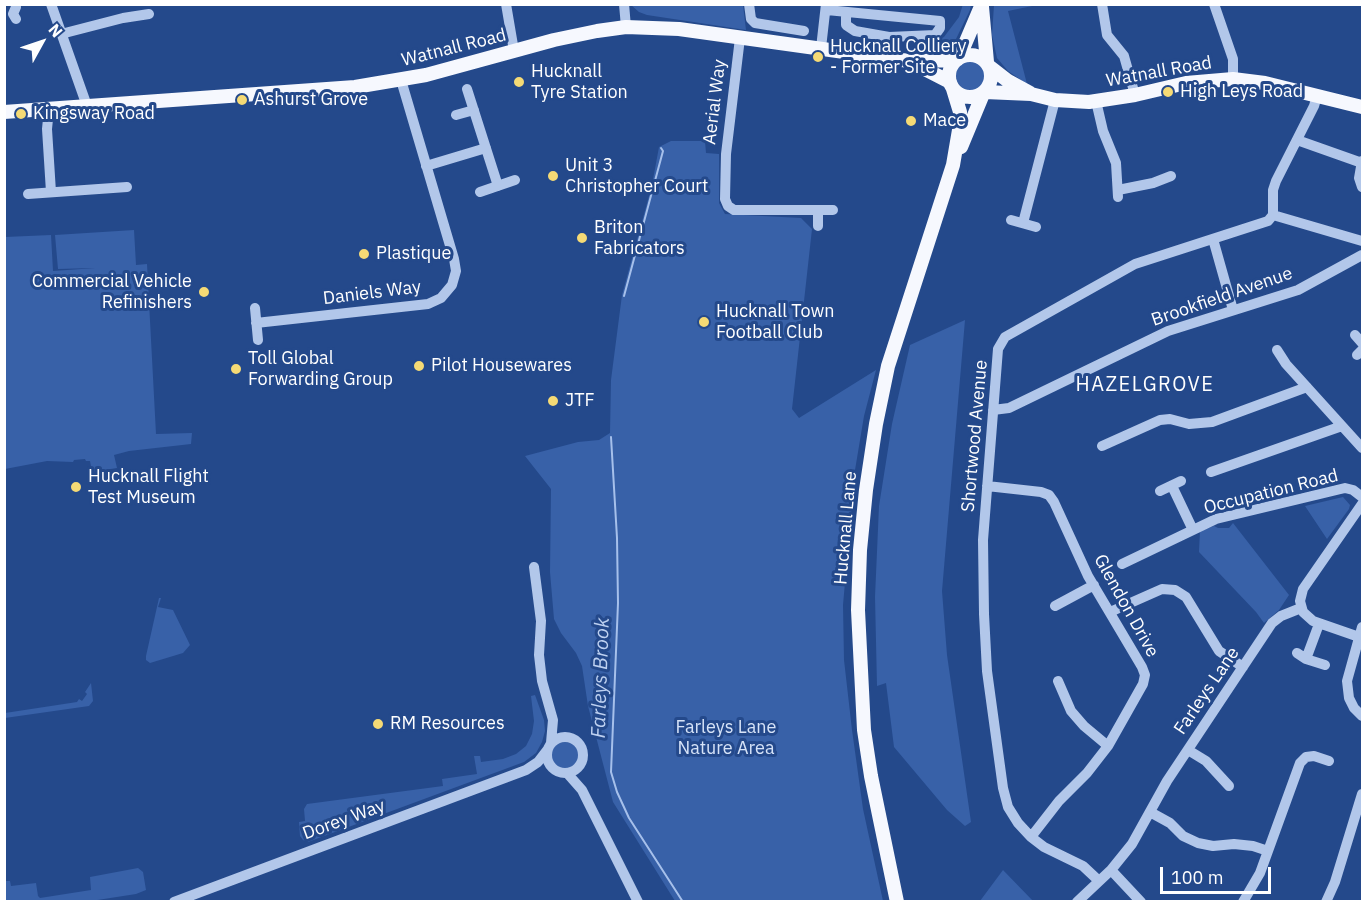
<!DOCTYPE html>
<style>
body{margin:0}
#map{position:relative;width:1367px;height:906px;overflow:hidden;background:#24498b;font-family:"IBM Plex Sans",sans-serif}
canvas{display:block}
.frame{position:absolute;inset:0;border:6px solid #fff;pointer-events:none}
.north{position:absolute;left:12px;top:12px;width:60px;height:60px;-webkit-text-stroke:4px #24498b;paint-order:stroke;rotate:50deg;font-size:16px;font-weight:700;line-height:24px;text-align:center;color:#fff}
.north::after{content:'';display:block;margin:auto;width:21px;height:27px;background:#fff;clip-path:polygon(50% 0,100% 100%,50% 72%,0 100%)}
.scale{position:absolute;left:1160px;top:867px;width:111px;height:27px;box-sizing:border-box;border:3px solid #fff;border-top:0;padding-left:8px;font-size:18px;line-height:21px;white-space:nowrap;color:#fff;-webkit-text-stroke:4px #24498b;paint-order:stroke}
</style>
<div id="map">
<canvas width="1367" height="906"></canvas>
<div class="frame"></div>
<div class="north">N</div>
<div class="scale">100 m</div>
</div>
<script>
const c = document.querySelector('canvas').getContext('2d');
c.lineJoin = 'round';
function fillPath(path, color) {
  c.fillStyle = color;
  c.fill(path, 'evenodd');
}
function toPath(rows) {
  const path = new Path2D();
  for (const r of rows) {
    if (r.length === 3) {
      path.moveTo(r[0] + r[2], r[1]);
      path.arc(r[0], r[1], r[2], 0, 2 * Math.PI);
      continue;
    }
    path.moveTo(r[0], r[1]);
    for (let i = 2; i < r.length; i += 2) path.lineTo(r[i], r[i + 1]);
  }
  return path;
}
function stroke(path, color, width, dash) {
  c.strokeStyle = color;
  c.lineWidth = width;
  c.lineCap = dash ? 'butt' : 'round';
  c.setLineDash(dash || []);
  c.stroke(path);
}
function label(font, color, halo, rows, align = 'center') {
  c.font = font + ' "IBM Plex Sans",sans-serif';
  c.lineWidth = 6;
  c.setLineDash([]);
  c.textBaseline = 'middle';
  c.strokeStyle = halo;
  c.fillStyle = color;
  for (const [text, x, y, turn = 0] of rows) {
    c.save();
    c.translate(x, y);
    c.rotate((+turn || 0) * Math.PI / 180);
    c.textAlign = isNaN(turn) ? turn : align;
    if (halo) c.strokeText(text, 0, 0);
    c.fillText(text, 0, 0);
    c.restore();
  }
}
fillPath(toPath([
 [963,4,971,5,970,10,956,39,943,49,922,53,905,49,924,47,944,37,959,17],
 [631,5,743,5,746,30,647,15,639,12],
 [994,5,1037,5,1008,11,1027,84,1008,71,997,58,992,35],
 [972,75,16],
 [671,141,705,141,706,153,719,154,719,203,725,214,801,218,812,229,792,409,799,418,876,370,864,416,855,470,843,605,844,660,852,730,863,809,883,901,675,901,613,802,588,706,582,666,576,653,561,633,554,619,550,572,551,489,525,456,578,442,599,440,610,433,611,380,622,295,652,185,659,147],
 [134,230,136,265,147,264,156,434,192,433,191,444,129,451,114,455,117,468,92,472,90,461,86,461,85,459,74,460,73,462,47,461,5,469,5,237,51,235,53,271,95,268,58,269,55,235],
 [965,320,942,591,947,655,971,822,965,826,947,810,894,747,886,683,877,686,875,597,879,506,892,424,910,345],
 [1343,497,1350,505,1349,509,1327,539,1305,506],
 [1233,523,1289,595,1279,610,1264,623,1256,612,1199,552,1200,531,1214,526,1218,528,1229,528],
 [159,598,161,598,158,607,173,610,190,645,183,653,150,663,146,660,146,656],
 [91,683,93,701,89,706,5,718,5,713,77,702,79,699,82,701,87,694,85,692],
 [535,695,544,720,545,731,542,742,536,753,524,762,308,842,303,840,300,836,299,822,305,821,304,809,307,804,443,786,442,779,477,774,474,756,480,756,481,762,503,759,516,754,526,746,532,734,534,721,531,696],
 [565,756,14],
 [138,868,143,872,146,890,136,894,91,901,5,901,5,881,10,881,11,886,36,883,38,896,40,898,91,890,90,877],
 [1003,870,1033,901,980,901]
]), '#3861a8');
stroke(toPath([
 [624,296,663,151,661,148],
 [611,437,617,538,618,603,611,772,617,792,629,818,683,902]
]), '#a6c0eb', 2);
stroke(toPath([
 [51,4,87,106],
 [506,4,514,51],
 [624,4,626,27],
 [749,4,751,19,755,23,804,31],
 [1102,4,1107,35,1124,56,1135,95],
 [1214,4,1233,59,1233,79],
 [16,7,13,14,16,19],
 [827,10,940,21,940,28,935,35,889,37,855,31,846,25,846,12],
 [61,34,123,18,149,14],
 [740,38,726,154,725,199,728,206,734,210,833,210],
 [821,48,826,4],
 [467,89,498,186],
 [1096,101,1103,131,1116,163,1118,197],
 [49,109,47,129,51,192],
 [456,115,474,110],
 [1297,140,1362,163],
 [426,166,486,148],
 [1362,187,1359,178,1362,161],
 [1118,190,1153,183,1171,176],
 [480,192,515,180],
 [28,194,127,187],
 [1273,215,1362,241],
 [1011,220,1036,227],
 [1023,223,1055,100],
 [818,226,818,210],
 [1213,239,1233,310],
 [255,308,258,340],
 [256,323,428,304,441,298,452,285,456,271,454,259,401,80],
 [1355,335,1362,343],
 [1277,350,1286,364,1362,448],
 [1357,355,1362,350],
 [993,410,1009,408,1168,331,1298,290,1362,255],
 [1102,446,1160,420,1170,419,1189,424,1212,422,1307,387],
 [1211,472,1342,426],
 [987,486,1041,492,1049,495,1054,502,1088,576,1142,667,1145,675,1143,684,1108,746,1087,773,1059,801,1031,837],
 [1172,486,1193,530],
 [1160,491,1181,481],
 [1362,504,1303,589,1300,601,1303,612,1313,621,1362,638],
 [1122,564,1216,519,1345,488,1353,490,1362,497],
 [534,567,541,621,539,655,542,681,553,720,551,743],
 [1055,606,1094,585],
 [1110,612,1162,589,1175,590,1186,597,1219,651,1243,667],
 [1362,627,1347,681,1349,698,1354,708,1362,716],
 [1297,653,1306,659,1325,665],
 [1306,659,1319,624],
 [1058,681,1071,711,1084,726,1108,746],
 [565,755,18],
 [1188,750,1206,761,1229,786],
 [567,773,582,790,638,902],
 [1150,812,1170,823,1183,836,1198,843,1213,846,1234,844,1253,846,1268,851],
 [1111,870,1141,902],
 [1099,881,1083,866,1044,847,1031,837,1018,823,1008,807,1003,788,987,671,984,614,983,540,998,349,1005,337,1135,264,1268,221,1273,215,1273,190,1276,181,1314,106,1317,96],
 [174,902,526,770,538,762,548,749],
 [1077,902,1111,870,1132,844,1167,781,1272,623,1281,616,1301,608],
 [1243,902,1260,873,1300,763,1306,757,1314,756,1329,761],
 [1326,902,1335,882,1362,794]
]), '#b2c7ea', 10);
stroke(toPath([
 [982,7,987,62],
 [970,76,21],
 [959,58,982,4],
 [913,63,950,82],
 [990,67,1008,81,1030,93],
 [985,92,1031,94,1055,100,1089,102,1135,95,1186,83,1233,79,1265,83,1362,107],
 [4,112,355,87,426,75,554,40,597,31,626,27,679,29,909,61,957,60],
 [961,147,983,94],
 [897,902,871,776,864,730,858,610,860,550,866,490,876,424,888,366,953,165,959,130,960,112,953,89]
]), '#f6f8fe', 14);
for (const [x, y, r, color] of [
 [818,57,6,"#f5da75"],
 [519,82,6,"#f5da75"],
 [1168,92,6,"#f5da75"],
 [242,100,6,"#f5da75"],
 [21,114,6,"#f5da75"],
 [911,121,6,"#f5da75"],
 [553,176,6,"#f5da75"],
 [582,238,6,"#f5da75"],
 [364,254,6,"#f5da75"],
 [204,292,6,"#f5da75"],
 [704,322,6,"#f5da75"],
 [419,366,6,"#f5da75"],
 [236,369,6,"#f5da75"],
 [553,401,6,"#f5da75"],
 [76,487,6,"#f5da75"],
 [378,724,6,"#f5da75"]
]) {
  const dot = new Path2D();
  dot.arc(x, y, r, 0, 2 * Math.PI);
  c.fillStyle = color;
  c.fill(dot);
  stroke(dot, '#24498b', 2);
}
label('18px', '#fff', '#24498b', [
 ["Hucknall Colliery",830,47],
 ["- Former Site",830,68],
 ["Hucknall",531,72],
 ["Tyre Station",531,93],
 ["High Leys Road",1180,92],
 ["Ashurst Grove",254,100],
 ["Kingsway Road",33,114],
 ["Mace",923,121],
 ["Unit 3",565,166],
 ["Christopher Court",565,187],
 ["Briton",594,228],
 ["Fabricators",594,249],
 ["Plastique",376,254],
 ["Commercial Vehicle",192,282,"right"],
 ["Refinishers",192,303,"right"],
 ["Hucknall Town",716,312],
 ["Football Club",716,333],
 ["Toll Global",248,359],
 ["Forwarding Group",248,380],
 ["Pilot Housewares",431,366],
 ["JTF",565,401],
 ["Hucknall Flight",88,477],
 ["Test Museum",88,498],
 ["RM Resources",390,724]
], 'left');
label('18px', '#fff', '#24498b', [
 ["Watnall Road",454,48,-14],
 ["Watnall Road",1159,72,-10],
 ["Aerial Way",715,102,-83],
 ["Daniels Way",372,293,-7],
 ["Brookfield Avenue",1222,297,-19],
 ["Shortwood Avenue",975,436,-85],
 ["Occupation Road",1271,492,-14],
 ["Hucknall Lane",846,528,-85],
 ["Glendon Drive",1126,606,61],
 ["Farleys Lane",1207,691,-56],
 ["Dorey Way",344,820,-20]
]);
label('18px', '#d6e3f8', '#24498b', [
 ["Farleys Lane",726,728],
 ["Nature Area",726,749]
]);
c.letterSpacing = '1.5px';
label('20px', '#fff', '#24498b', [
 ["HAZELGROVE",1145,385]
]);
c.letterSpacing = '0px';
label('italic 20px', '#bed1f1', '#24498b', [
 ["Farleys Brook",601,678,-88]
]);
</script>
